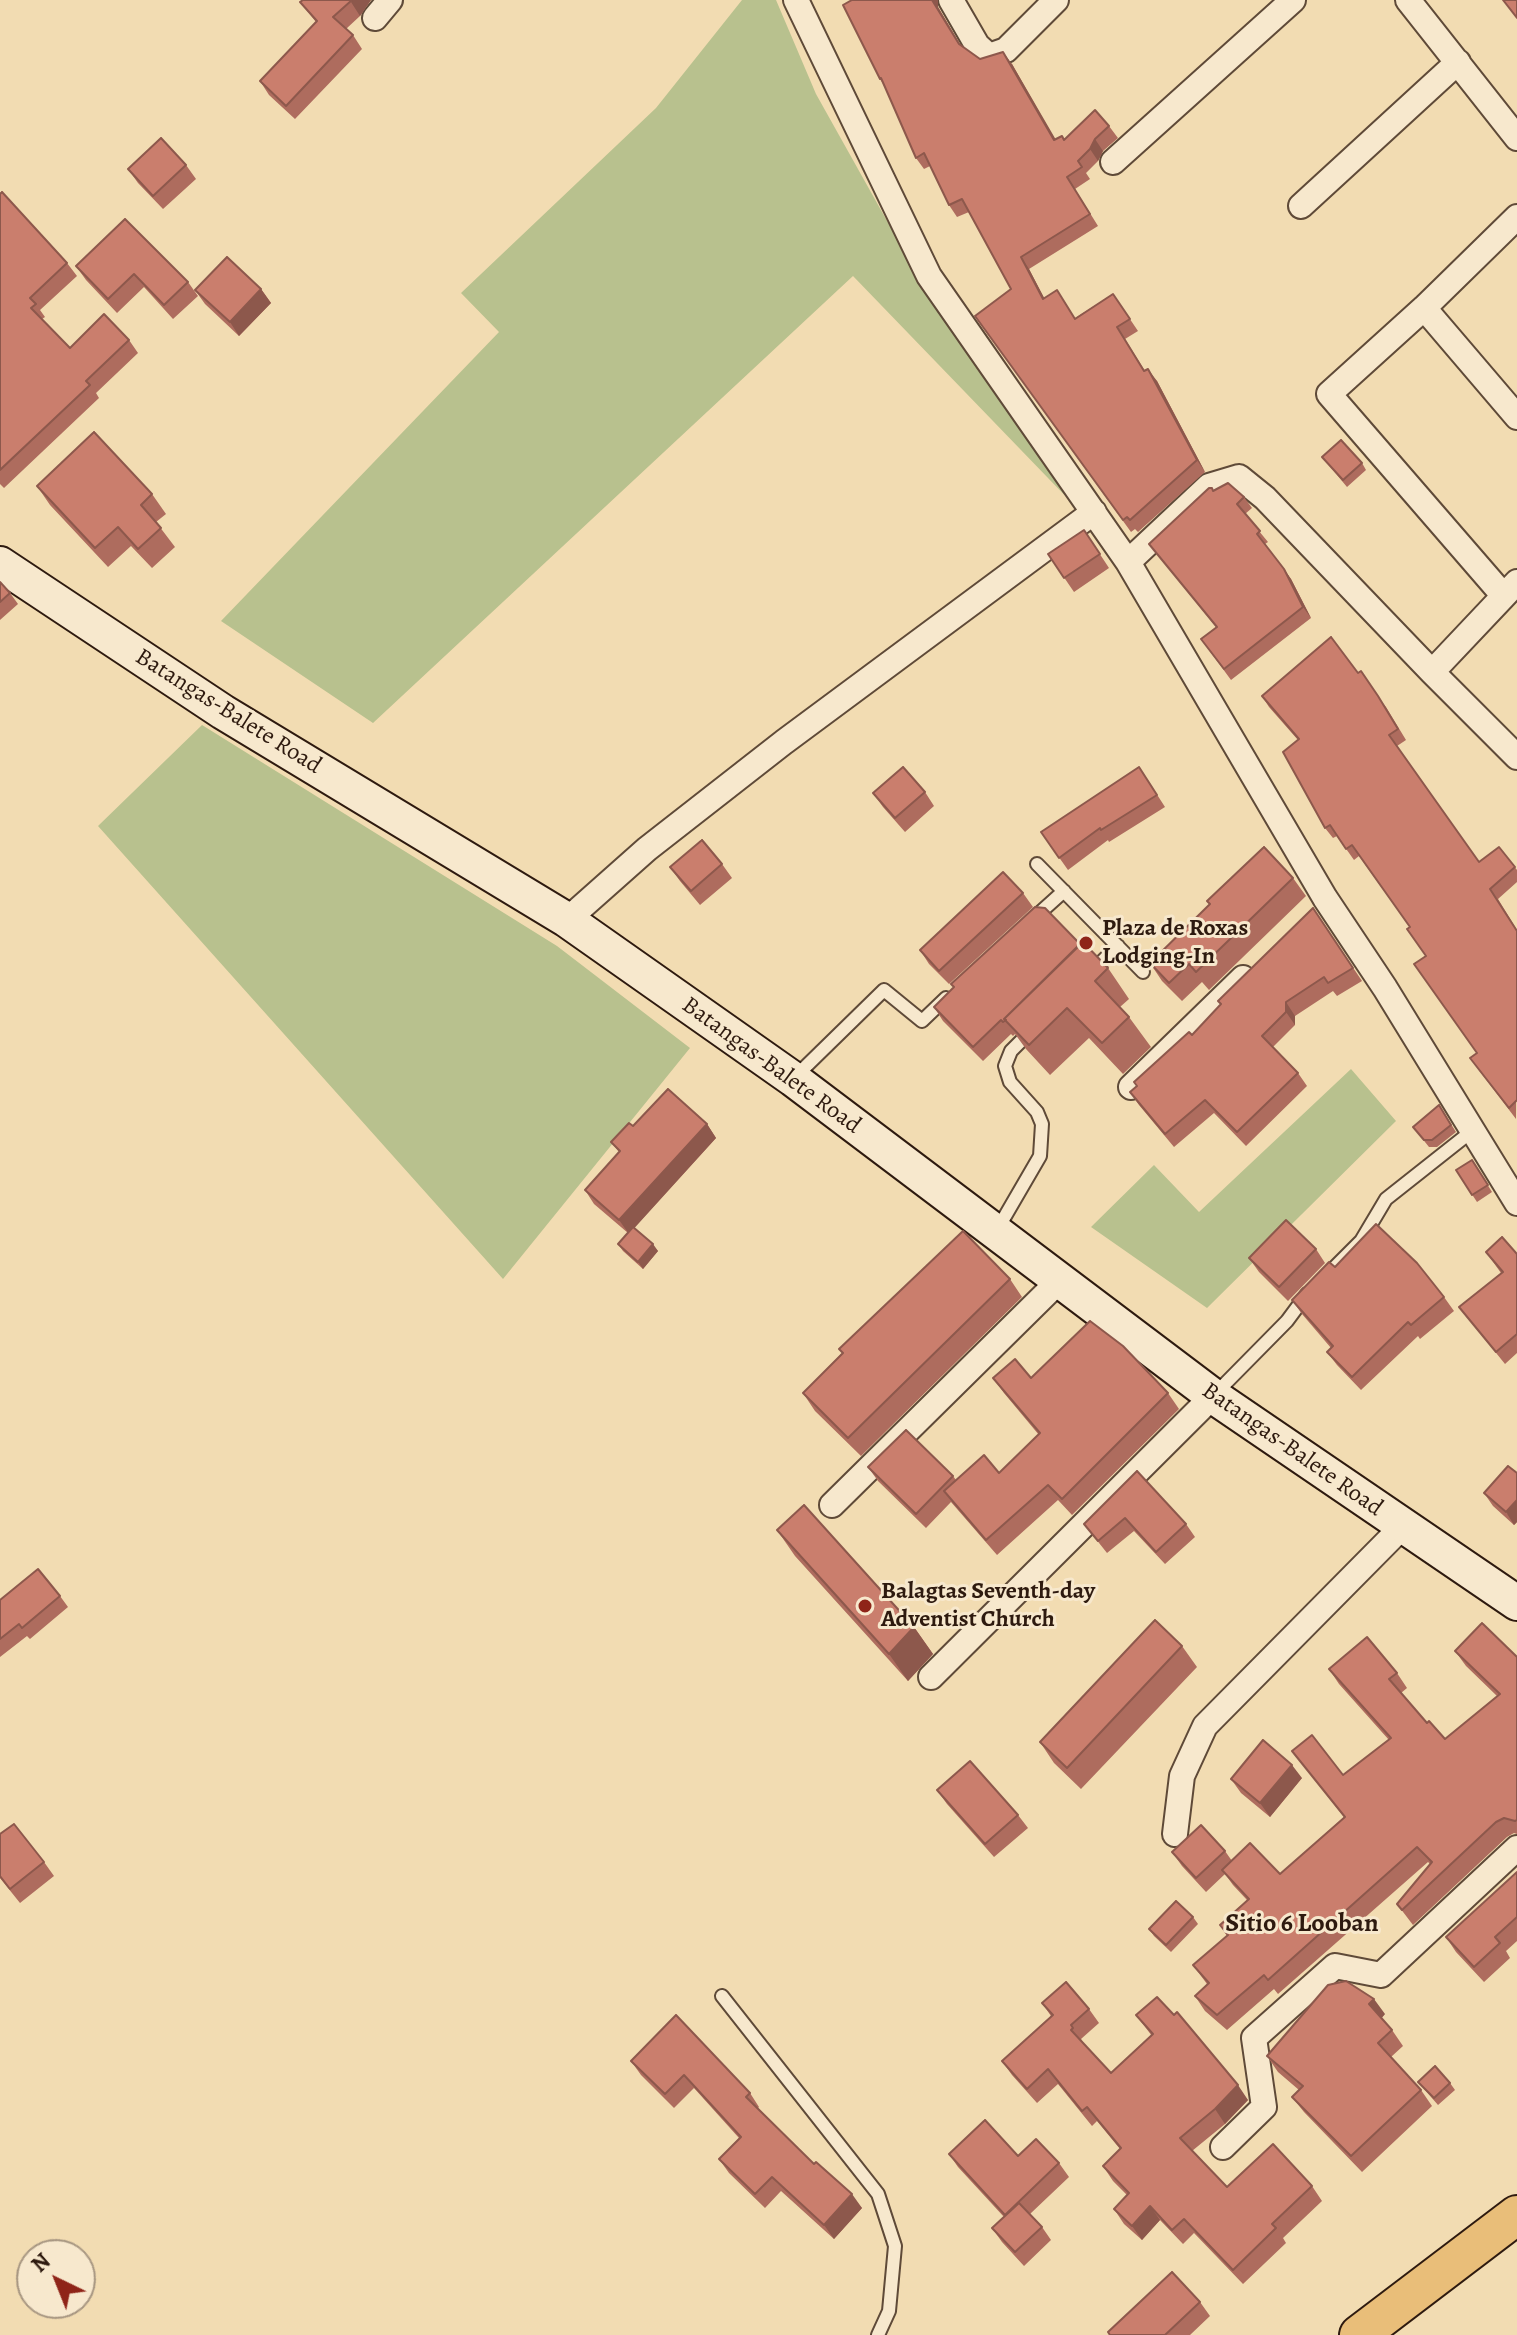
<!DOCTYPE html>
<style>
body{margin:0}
#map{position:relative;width:1517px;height:2335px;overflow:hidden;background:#f2dcb2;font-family:Alegreya,serif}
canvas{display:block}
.north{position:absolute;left:16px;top:2239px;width:80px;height:80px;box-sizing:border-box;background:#f7e8cd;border:2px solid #a79681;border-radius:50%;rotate:317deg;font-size:22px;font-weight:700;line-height:32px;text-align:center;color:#2e1a0f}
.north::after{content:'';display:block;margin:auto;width:28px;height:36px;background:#8f2418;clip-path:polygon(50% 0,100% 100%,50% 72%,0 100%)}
</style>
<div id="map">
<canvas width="1517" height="2335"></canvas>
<div class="north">N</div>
</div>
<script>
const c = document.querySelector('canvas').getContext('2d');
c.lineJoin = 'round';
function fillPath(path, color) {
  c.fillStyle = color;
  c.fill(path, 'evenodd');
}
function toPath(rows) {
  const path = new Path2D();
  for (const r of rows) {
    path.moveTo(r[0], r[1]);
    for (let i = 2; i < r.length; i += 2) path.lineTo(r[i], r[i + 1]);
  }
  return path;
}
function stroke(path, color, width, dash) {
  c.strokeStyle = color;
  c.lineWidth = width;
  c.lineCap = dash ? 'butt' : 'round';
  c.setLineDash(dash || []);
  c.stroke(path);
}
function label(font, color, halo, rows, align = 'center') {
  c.font = font + ' Alegreya,serif';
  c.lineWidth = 6;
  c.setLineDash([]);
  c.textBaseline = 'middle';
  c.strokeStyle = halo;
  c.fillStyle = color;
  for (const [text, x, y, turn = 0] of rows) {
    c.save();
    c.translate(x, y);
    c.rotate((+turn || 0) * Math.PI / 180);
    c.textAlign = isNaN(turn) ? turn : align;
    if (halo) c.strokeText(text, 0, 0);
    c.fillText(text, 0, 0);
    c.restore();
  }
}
fillPath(toPath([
 [742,0,776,0,816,94,924,287,1076,507,853,276,373,723,221,621,499,332,461,293,656,108],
 [202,725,557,946,690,1048,503,1279,98,826],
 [1351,1069,1396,1121,1207,1308,1091,1227,1154,1165,1199,1212]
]), '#b8c18e');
const service = toPath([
 [1037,864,1143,972],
 [1034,918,1064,891],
 [1091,972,1118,946],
 [795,1077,884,990,922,1021,946,998],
 [997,1230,1040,1156,1042,1124,1037,1112,1010,1082,1005,1066,1011,1051,1032,1030],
 [1323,1279,1361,1241,1386,1199,1472,1131],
 [1214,1395,1287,1321,1307,1294],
 [722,1996,878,2194,895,2246,889,2311,878,2335]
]);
const minor = toPath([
 [796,0,929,276,1128,562,1325,898,1385,988,1517,1203],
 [951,0,977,45,989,56,1006,50,1056,0],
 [1408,0,1517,138],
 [375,18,390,0],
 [1113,162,1293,0],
 [1301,206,1458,62],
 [1424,308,1517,417],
 [1128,562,1209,486,1239,477,1265,498,1432,672,1517,757],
 [1503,595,1329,394,1424,308,1517,217],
 [1432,672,1517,582],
 [567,920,647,849,784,742,1094,512],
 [1131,1087,1243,978],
 [832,1505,1060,1280],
 [931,1677,1213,1396],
 [1175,1834,1182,1776,1205,1726,1403,1526],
 [1223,2147,1264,2107,1254,2038,1335,1966,1381,1975,1517,1848]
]);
const secondary = toPath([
 [0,564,223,712,567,920,793,1079,1213,1396,1517,1603]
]);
const primary = toPath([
 [1359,2335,1517,2215]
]);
stroke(service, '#5f4a38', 16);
stroke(minor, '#5f4a38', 28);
stroke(secondary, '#2e1a0f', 38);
stroke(primary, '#2e1a0f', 42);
stroke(service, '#f7e8cd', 12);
stroke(minor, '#f7e8cd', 24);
stroke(secondary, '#f7e8cd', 34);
stroke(primary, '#e9be79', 38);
fillPath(toPath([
 [371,0,360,16,346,29,353,35,362,49,295,119,269,95,260,81,316,22,300,2],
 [852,0,938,0,938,7,961,46,980,59,1012,64,1055,140,1064,140,1109,126,1118,138,1103,151,1098,161,1086,173,1090,179,1075,189,1098,226,1029,269,1044,298,1075,318,1113,294,1138,331,1125,339,1145,371,1157,381,1205,472,1138,532,1135,529,1131,532,975,316,1011,289,969,212,957,217,949,205,930,166,924,169,916,158,885,87,880,79],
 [186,165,196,179,163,209,138,183,128,169],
 [0,194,67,263,77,276,40,310,45,317,42,319,70,348,129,340,138,353,96,393,99,398,4,488,0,484],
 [76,266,188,282,198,296,173,319,144,287,117,313,86,280],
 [261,289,271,303,239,336,205,304,195,290],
 [1322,457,1362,463,1366,470,1347,487],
 [37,486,152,494,166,514,156,522,175,547,152,568,131,546,108,567,50,505],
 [1214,491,1244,497,1252,508,1245,514,1268,542,1265,544,1291,579,1311,618,1231,680,1201,639,1216,627,1149,544],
 [1084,530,1109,568,1074,592,1048,554],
 [0,582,10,593,18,604,0,620],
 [1358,673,1386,707,1406,740,1397,746,1479,862,1499,847,1517,870,1517,882,1498,899,1517,930,1516,1119,1478,1069,1477,1053,1410,927,1359,856,1354,860,1337,836,1333,838,1325,828,1298,740,1269,707,1262,696],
 [1147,779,1165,807,1109,842,1108,840,1068,870,1041,832],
 [925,792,934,806,905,832,883,807,873,793],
 [722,864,732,878,700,905,680,881,670,867],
 [1293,878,1306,896,1209,990,1202,982,1182,1001,1162,981,1150,963,1210,905,1207,901],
 [1023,893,1033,907,949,984,929,964,920,950],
 [1313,908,1362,981,1337,996,1333,991,1295,1016,1295,1025,1273,1047,1298,1073,1307,1086,1246,1146,1214,1113,1174,1147,1139,1105,1130,1092,1192,1035],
 [1080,944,1108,968,1129,999,1120,1007,1129,1017,1151,1047,1123,1074,1089,1038,1050,1075,1026,1049,1015,1034,1013,1036,1011,1034,983,1061,943,1021,934,1007],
 [1439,1105,1456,1132,1437,1147,1429,1147,1413,1127],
 [707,1124,716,1138,634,1228,658,1251,643,1269,623,1251,618,1244,628,1233,594,1204,585,1190,619,1152,611,1142,633,1126],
 [1472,1160,1492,1192,1477,1202,1456,1170],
 [1316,1249,1325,1263,1288,1301,1259,1272,1249,1258],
 [1486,1252,1517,1254,1517,1353,1505,1364,1459,1307,1501,1273],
 [1335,1267,1444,1297,1454,1311,1420,1339,1418,1336,1361,1390,1337,1365,1327,1352,1331,1348,1302,1314,1292,1300],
 [1010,1279,1022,1297,861,1456,815,1411,803,1393,842,1353,839,1349],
 [993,1378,1031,1378,1168,1393,1179,1409,1072,1515,1058,1500,997,1555,951,1502,926,1528,878,1481,868,1467,953,1476,956,1480,999,1473,1039,1435,1004,1393],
 [1137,1471,1186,1524,1195,1537,1165,1564,1134,1531,1107,1553,1084,1524],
 [1484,1493,1517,1522,1514,1525,1493,1506],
 [777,1530,914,1627,933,1654,908,1681,795,1556],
 [60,1596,68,1607,30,1639,27,1636,0,1657,0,1600],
 [1182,1646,1197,1667,1081,1789,1054,1763,1040,1742],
 [1455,1651,1517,1657,1517,1834,1514,1833,1507,1837,1413,1925,1397,1904,1430,1864,1428,1862,1278,1994,1274,1989,1227,2030,1205,2011,1195,1996,1207,1984,1193,1965,1227,1936,1220,1925,1247,1900,1233,1885,1225,1874,1206,1892,1182,1866,1172,1852,1225,1851,1232,1861,1280,1874,1344,1817,1292,1751,1343,1775,1389,1740,1339,1684,1329,1669,1397,1673,1407,1688,1401,1693,1427,1723,1445,1739,1497,1696,1466,1666],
 [1302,1778,1270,1817,1241,1793,1231,1779],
 [937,1790,1018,1815,1028,1828,994,1857,947,1804],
 [0,1834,44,1862,54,1876,20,1903,0,1878],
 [1517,1872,1517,1941,1506,1951,1510,1958,1484,1982,1456,1952,1446,1937],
 [1193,1917,1198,1924,1171,1952,1154,1936,1149,1929],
 [1042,2003,1089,2009,1099,2023,1081,2039,1083,2043,1111,2073,1152,2036,1136,2015,1248,2100,1225,2124,1192,2151,1227,2187,1312,2186,1322,2201,1283,2238,1286,2243,1243,2284,1194,2233,1183,2244,1160,2220,1142,2240,1124,2224,1114,2209,1127,2195,1113,2181,1103,2166,1120,2149,1097,2121,1092,2126,1058,2084,1037,2103,1012,2075,1002,2061,1051,2016],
 [1385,2014,1381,2018,1392,2030,1403,2046,1391,2057,1421,2090,1432,2106,1362,2172,1304,2112,1292,2097,1299,2090,1278,2072,1267,2056],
 [631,2061,750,2093,759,2107,758,2108,814,2164,862,2208,834,2239,781,2191,765,2208,729,2173,719,2159,739,2138,694,2088,674,2108,641,2075],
 [1418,2082,1450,2083,1455,2090,1438,2105],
 [949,2154,1018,2156,1059,2163,1069,2177,1030,2214,1042,2227,1051,2240,1024,2266,1002,2242,992,2228,1004,2217,958,2167],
 [1200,2302,1210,2316,1190,2335,1110,2335]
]), '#ae6c5e');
fillPath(toPath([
 [352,0,371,0,360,16,351,2],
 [932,0,938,0,938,7,967,56],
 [1003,52,1012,64,1063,152,1054,140],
 [1095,139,1103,151,1098,161,1090,149],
 [1021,257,1029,269,1051,311,1043,299],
 [261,289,271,303,239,336,230,322],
 [1148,369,1157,381,1205,472,1197,460],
 [1284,569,1291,579,1311,618,1303,607],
 [1286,1002,1295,1016,1295,1025,1286,1012],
 [707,1124,716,1138,629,1234,619,1220],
 [653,1244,658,1251,643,1269,638,1262],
 [1517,1500,1517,1522,1514,1525,1506,1512],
 [914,1627,933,1654,908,1681,889,1654],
 [1292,1765,1302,1778,1270,1817,1260,1803],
 [1374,1999,1385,2014,1380,2020,1369,2004],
 [1238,2085,1248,2100,1225,2124,1215,2109],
 [852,2194,862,2208,834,2239,824,2225],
 [1150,2206,1160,2220,1142,2240,1132,2226]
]), '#8d584c');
const building = toPath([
 [303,0,352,0,333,17,353,35,286,106,260,81,317,21,300,2,303,0],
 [852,0,932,0,959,44,980,59,1003,52,1054,140,1062,136,1064,140,1095,110,1109,126,1095,139,1090,149,1078,161,1082,167,1067,177,1090,214,1021,257,1043,299,1057,290,1075,319,1113,294,1130,319,1117,327,1144,371,1148,369,1197,460,1130,520,1127,517,1123,520,975,316,1011,289,962,199,949,205,924,153,916,158,881,78,880,79,843,5,852,0],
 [1503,0,1517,0,1517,18,1503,0],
 [161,138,186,165,153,196,128,169,161,138],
 [2,192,67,263,30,298,36,304,31,308,70,348,104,314,129,340,86,381,90,385,0,470,0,194,2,192],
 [125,219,188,282,164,305,134,274,108,299,76,266,125,219],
 [227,257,261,289,230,322,195,290,227,257],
 [94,432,152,494,141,505,161,528,138,549,118,527,95,548,37,486,94,432],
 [1341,440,1362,463,1343,480,1322,457,1341,440],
 [1228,483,1244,497,1237,504,1260,531,1257,534,1284,569,1303,607,1224,669,1201,639,1217,627,1149,544,1209,488,1212,488,1213,491,1228,483],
 [1084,530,1100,554,1064,578,1048,554,1084,530],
 [0,582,10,593,0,602,0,582],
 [1331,637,1358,673,1361,671,1378,696,1398,729,1389,735,1479,862,1499,847,1515,867,1490,889,1517,931,1517,1100,1509,1108,1470,1058,1477,1053,1414,964,1426,956,1407,929,1410,927,1352,845,1346,849,1330,825,1325,828,1283,752,1299,739,1262,696,1331,637],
 [903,767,925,792,895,818,873,793,903,767],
 [1139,767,1157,795,1101,830,1100,828,1059,858,1041,832,1139,767],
 [702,840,722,864,691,891,670,867,702,840],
 [1264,847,1293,878,1196,972,1189,964,1169,983,1150,963,1210,904,1207,901,1264,847],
 [1003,872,1023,893,939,971,920,950,1003,872],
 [1035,907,1045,908,1080,944,1004,1019,1006,1020,1003,1022,1001,1020,973,1047,934,1007,954,987,951,984,1035,907],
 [1313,908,1353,968,1328,983,1324,977,1286,1002,1286,1012,1262,1036,1298,1073,1237,1132,1205,1100,1165,1134,1130,1092,1137,1086,1134,1082,1189,1032,1192,1035,1221,1004,1218,1001,1313,908],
 [1083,942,1108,968,1095,981,1129,1017,1102,1043,1067,1008,1029,1045,1004,1019,1083,942],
 [668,1089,707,1124,619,1220,585,1190,620,1151,611,1142,629,1123,633,1126,668,1089],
 [1439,1105,1451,1125,1432,1140,1424,1140,1413,1127,1439,1105],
 [1472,1160,1488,1185,1472,1195,1456,1170,1472,1160],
 [1286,1220,1316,1249,1279,1287,1249,1258,1286,1220],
 [1376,1224,1417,1263,1444,1297,1411,1325,1408,1322,1352,1377,1327,1352,1333,1346,1292,1300,1329,1262,1335,1267,1376,1224],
 [633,1227,653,1244,638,1262,618,1244,633,1227],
 [963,1231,1010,1279,848,1438,803,1393,843,1353,839,1349,963,1231],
 [1502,1237,1517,1254,1517,1334,1496,1352,1459,1307,1503,1272,1486,1252,1502,1237],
 [1090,1321,1123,1346,1168,1393,1062,1499,1048,1485,986,1540,944,1491,984,1455,999,1473,1040,1433,993,1378,1015,1359,1031,1378,1090,1321],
 [906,1430,953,1476,916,1514,868,1467,906,1430],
 [1508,1466,1517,1473,1517,1500,1506,1512,1484,1493,1508,1466],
 [1137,1471,1186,1524,1156,1552,1125,1518,1098,1541,1084,1524,1137,1471],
 [804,1505,914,1627,889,1654,777,1530,804,1505],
 [38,1569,60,1596,22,1628,19,1624,0,1639,0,1600,38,1569],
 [1155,1620,1182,1646,1067,1768,1040,1742,1155,1620],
 [1482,1623,1517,1657,1517,1820,1515,1821,1504,1818,1496,1822,1402,1910,1397,1904,1432,1862,1417,1847,1268,1980,1264,1975,1217,2015,1195,1996,1209,1983,1193,1965,1228,1935,1220,1925,1249,1899,1222,1870,1250,1843,1280,1874,1345,1817,1292,1751,1312,1735,1343,1775,1391,1738,1329,1669,1367,1637,1397,1673,1389,1679,1427,1723,1429,1721,1445,1739,1500,1694,1455,1651,1482,1623],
 [1263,1740,1292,1765,1260,1803,1231,1779,1263,1740],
 [970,1761,1018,1815,985,1844,937,1790,970,1761],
 [14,1824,44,1862,10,1889,0,1876,0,1834,14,1824],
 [1201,1825,1225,1851,1196,1878,1172,1852,1201,1825],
 [1517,1872,1517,1917,1495,1937,1500,1943,1474,1967,1446,1937,1517,1872],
 [1176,1901,1193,1917,1166,1945,1149,1929,1176,1901],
 [1346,1981,1374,1999,1369,2004,1392,2030,1378,2043,1421,2090,1351,2156,1292,2097,1303,2086,1267,2056,1328,1985,1346,1981],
 [1066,1982,1089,2009,1071,2025,1073,2028,1071,2030,1111,2073,1153,2034,1136,2015,1157,1997,1174,2015,1177,2012,1238,2085,1215,2109,1180,2138,1227,2187,1273,2144,1312,2186,1272,2224,1276,2228,1233,2270,1184,2219,1172,2230,1150,2206,1132,2226,1114,2209,1129,2193,1103,2166,1121,2148,1087,2107,1082,2111,1048,2069,1027,2089,1002,2061,1053,2015,1042,2003,1066,1982],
 [676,2015,750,2093,746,2097,814,2164,816,2162,852,2194,824,2225,772,2177,755,2194,719,2159,741,2137,684,2075,665,2094,631,2061,676,2015],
 [1435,2066,1450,2083,1434,2098,1418,2082,1435,2066],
 [985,2120,1018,2156,1036,2139,1059,2163,1005,2215,949,2154,985,2120],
 [1019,2203,1042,2227,1015,2252,992,2228,1019,2203],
 [1172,2272,1200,2302,1165,2335,1110,2335,1108,2332,1172,2272]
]);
fillPath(building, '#ca7e6d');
stroke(building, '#8d584c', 2);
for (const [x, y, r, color] of [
 [1086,943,8,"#8f2418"],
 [865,1606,8,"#8f2418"]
]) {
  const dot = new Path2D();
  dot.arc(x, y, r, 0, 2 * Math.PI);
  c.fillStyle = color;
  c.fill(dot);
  stroke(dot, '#f7e8cd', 3);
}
label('24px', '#2e1a0f', '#f7e8cd', [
 ["Batangas-Balete Road",228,712,32],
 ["Batangas-Balete Road",771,1066,36],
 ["Batangas-Balete Road",1292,1450,35]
]);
label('bold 24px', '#2e1a0f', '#f7e8cd', [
 ["Plaza de Roxas",1102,929],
 ["Lodging-In",1102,957],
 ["Balagtas Seventh-day",881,1592],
 ["Adventist Church",881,1620]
], 'left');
label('bold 26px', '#2e1a0f', '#f7e8cd', [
 ["Sitio 6 Looban",1302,1925]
]);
</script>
